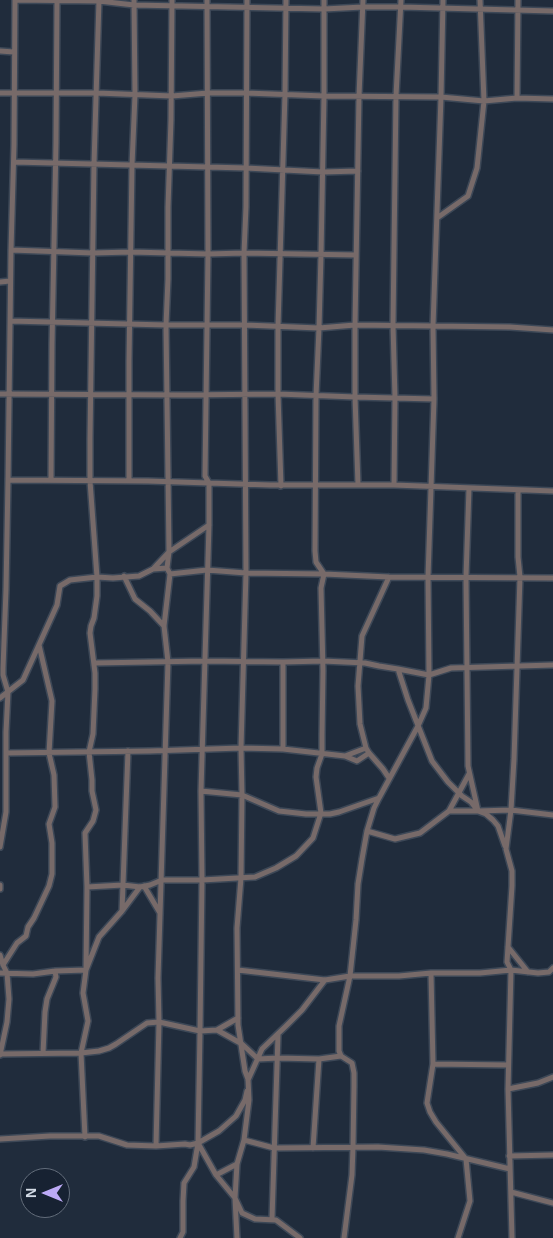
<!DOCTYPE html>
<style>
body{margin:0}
#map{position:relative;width:553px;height:1238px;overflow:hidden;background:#202c3c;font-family:Arial,sans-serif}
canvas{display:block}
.north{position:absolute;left:20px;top:1168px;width:50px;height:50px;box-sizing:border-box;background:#172232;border:1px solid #626c7a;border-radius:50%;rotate:270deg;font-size:14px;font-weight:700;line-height:20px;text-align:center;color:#d3dbe6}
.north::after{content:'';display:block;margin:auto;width:18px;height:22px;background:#bcaaf6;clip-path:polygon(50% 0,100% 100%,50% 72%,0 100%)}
</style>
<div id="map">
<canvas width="553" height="1238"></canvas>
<div class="north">N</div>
</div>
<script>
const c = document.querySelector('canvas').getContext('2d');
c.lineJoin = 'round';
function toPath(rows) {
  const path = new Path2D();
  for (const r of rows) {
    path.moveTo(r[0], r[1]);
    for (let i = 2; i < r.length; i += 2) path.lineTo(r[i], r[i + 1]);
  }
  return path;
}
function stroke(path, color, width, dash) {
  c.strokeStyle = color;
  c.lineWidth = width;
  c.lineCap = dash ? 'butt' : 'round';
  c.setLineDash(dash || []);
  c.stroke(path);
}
const minor = toPath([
 [15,0,99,1,134,5,324,9,363,7,401,7,553,11],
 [0,51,14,52],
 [0,93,97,93,172,96,208,93,246,93,324,96,441,97,484,101,517,98,553,99],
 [517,98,518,0],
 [14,162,246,168,323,172,358,171],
 [437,218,468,196,477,168,484,101,480,0],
 [11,250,93,253,131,252,208,254,244,253,356,255],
 [0,282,10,281],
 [10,321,166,325,245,325,319,328,355,325,433,326,510,327,553,330],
 [0,394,183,395,278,394,355,397,434,399],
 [8,480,148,481,270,485,394,485,553,491],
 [51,480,52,344,56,143,57,0],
 [129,481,129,361,132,165,135,95,134,0],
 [358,485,355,397,355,325,359,96,363,0],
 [394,485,395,398,393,325,396,96,401,0],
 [281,486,278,394,278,326,285,94,286,0],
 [469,488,466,577,468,766,478,811],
 [154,568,169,552,209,525],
 [170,574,207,570,246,573,324,574,389,577,553,578],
 [124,576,135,599,150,611,164,626],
 [389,577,362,636,358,686,360,724,366,748,369,753,383,769,389,778],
 [94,663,205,661,283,662,323,661,365,663,379,666,398,669,429,675,451,668,553,665],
 [398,669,408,700,432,761,448,782,462,796,471,802,478,811,486,814,493,820,498,826,505,846],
 [0,698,23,680,57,605,60,586,70,580,97,577,113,578,139,576,153,569,167,568],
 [283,749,283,662],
 [6,753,150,751,241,748,283,749,345,756,357,761,369,753],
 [345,756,366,748],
 [201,791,242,795,279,811,306,814,330,814,339,812,379,798,418,726,426,708,429,675,428,577,434,399,433,326,441,97,443,0],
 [449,811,469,774],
 [367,831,395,839,420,833,449,811,478,811,511,810,553,815],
 [0,847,6,812,6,732,8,692,3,675,3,668,6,590,8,480,11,250,14,145,15,0],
 [0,885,0,889],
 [144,886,160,913],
 [87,887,123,885,140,887,150,885,162,880,202,880,255,877,276,868,296,856,313,838,321,813,316,777,317,768,322,754,322,735,323,671,321,588,324,574,316,562,315,551,316,396,319,328,321,255,324,96,324,0],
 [122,911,128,751],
 [508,947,528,972],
 [0,955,3,965,7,973,9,999,7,1022,0,1055],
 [3,965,17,943,26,936,28,927,34,918,49,886,52,874,52,843,49,824,55,807,54,775,49,753,52,701,39,645],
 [238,970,325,980,350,976,399,976,431,973,480,973,511,970,538,973,549,972,553,968],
 [0,973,33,974,55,971,86,970,99,937,122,911,140,887],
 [431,973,433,1064,427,1103,430,1112,436,1122,466,1159,470,1201,458,1238],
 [217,1030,242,1044,258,1059,278,1058,319,1059,341,1056,352,1063,354,1073,354,1086,353,1147,352,1175,344,1238],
 [43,1053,45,1012,47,999,56,977,55,971],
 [0,1054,81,1053,99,1051,109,1048,116,1044,147,1023,159,1022,200,1031,217,1030,238,1018],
 [341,1056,339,1051,339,1026,350,976,356,920,358,884,362,859,367,831,374,808,379,798],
 [433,1064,508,1065],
 [248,1080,262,1049,286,1026,302,1010,325,980],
 [508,1089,538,1083,553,1077],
 [85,1137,81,1053,88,1021,83,993,86,970,87,887,85,833,93,821,96,810,92,791,92,780,89,752,93,734,95,689,95,673,90,633,91,626,94,618,97,596,97,577,90,481,90,438,94,164,99,0],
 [0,1139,50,1136,99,1136,127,1145,156,1146,185,1144,190,1145,198,1143,216,1175,235,1198,242,1213,255,1219,276,1220,300,1238],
 [244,1140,274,1148,378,1147,424,1150,447,1154,510,1169],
 [198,1143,219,1131,236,1116,245,1100,247,1091],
 [156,1146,159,1022,158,978,168,662,164,626,170,574,167,568,169,552,166,325,168,279,168,207,171,120,172,0],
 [313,1148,319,1059],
 [509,1156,553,1155],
 [216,1175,237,1164],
 [511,1192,553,1203],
 [272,1219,278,1035],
 [180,1238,183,1232,183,1201,184,1183,194,1167,198,1143,200,1031,202,880,201,791,209,525,209,483,205,476,208,254,207,0],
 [237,1238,235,1198,237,1164,244,1140,249,1100,248,1079,245,1071,238,1025,237,928,241,878,242,795,241,748,246,573,244,253,246,207,247,0],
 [512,1238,508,1089,511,970,507,962,512,886,512,871,506,849,511,810,514,759,520,577,518,557,518,490]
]);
stroke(minor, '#3d4857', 8);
stroke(minor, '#776a69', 5);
</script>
